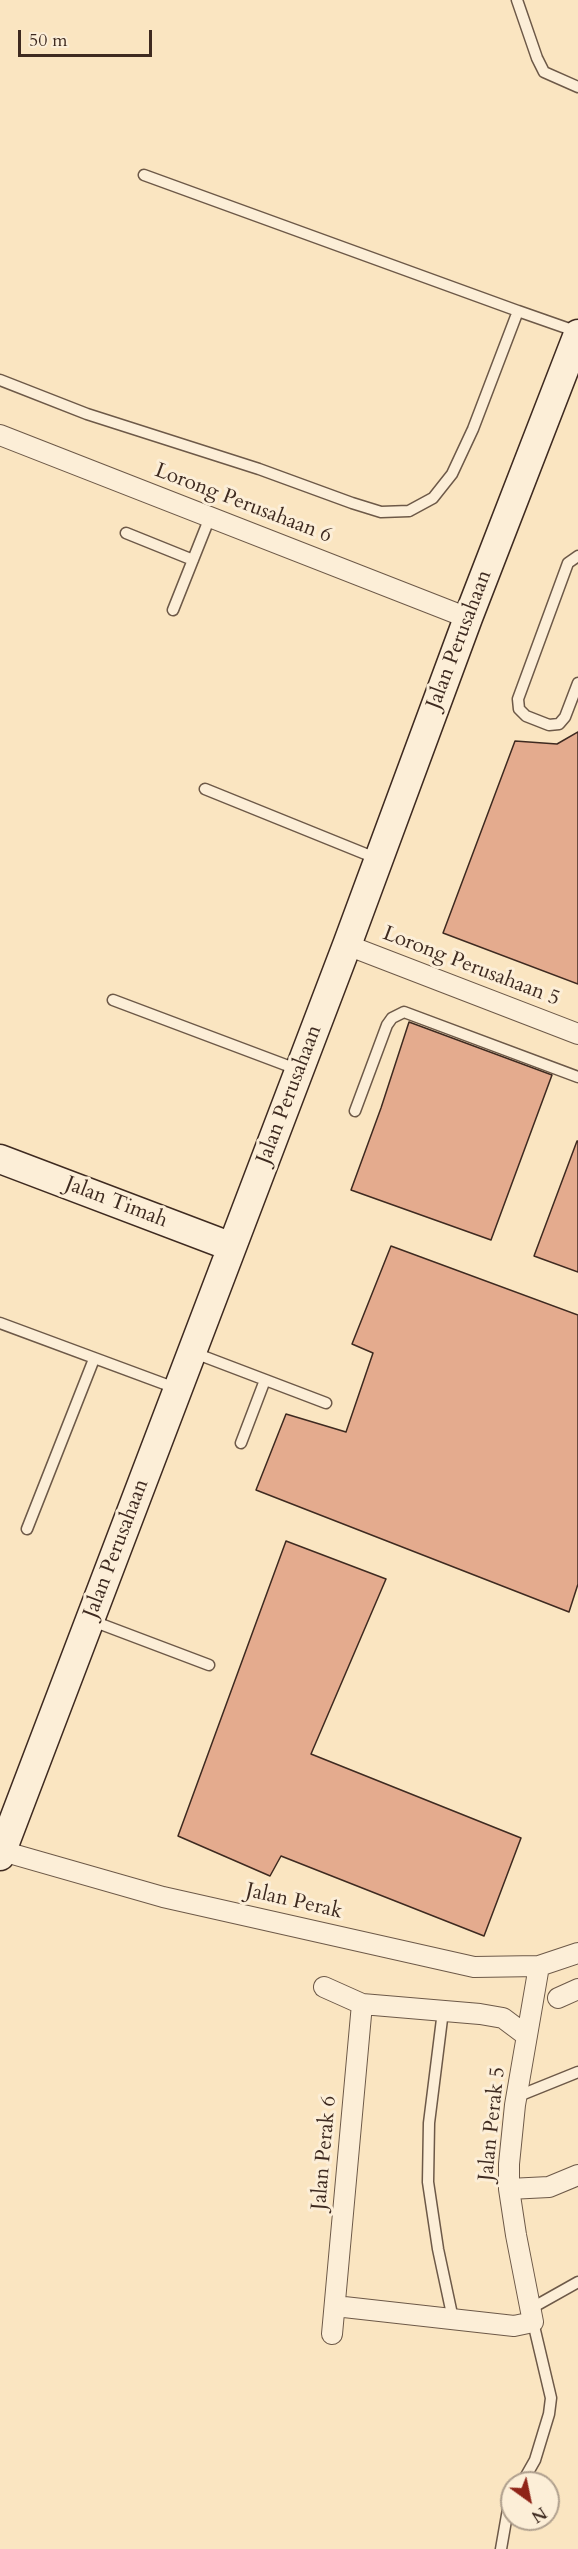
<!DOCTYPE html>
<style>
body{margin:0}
#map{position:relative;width:578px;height:2549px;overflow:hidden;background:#fae5c1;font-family:Cardo,serif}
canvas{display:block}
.north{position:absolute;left:500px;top:2471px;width:60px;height:60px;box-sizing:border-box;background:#fceed7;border:2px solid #b0a08e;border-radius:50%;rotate:147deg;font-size:16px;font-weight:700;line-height:24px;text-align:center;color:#3e2a20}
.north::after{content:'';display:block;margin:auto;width:21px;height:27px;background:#8f2418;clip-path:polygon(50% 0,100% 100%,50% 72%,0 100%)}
.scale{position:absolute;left:18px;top:30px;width:134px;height:27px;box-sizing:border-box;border:3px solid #3e2a20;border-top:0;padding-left:8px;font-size:18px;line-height:21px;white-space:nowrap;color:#3e2a20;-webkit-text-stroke:4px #fceed7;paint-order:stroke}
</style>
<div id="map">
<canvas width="578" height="2549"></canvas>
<div class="north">N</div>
<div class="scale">50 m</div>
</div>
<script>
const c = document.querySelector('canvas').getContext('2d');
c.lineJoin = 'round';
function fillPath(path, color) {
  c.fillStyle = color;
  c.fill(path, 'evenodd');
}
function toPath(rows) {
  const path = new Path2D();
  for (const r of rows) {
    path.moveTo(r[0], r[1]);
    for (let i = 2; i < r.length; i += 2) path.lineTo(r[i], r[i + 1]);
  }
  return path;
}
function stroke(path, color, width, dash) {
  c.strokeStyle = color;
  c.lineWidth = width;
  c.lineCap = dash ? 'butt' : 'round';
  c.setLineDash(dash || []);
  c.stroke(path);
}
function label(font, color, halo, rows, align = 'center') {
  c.font = font + ' Cardo,serif';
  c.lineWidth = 6;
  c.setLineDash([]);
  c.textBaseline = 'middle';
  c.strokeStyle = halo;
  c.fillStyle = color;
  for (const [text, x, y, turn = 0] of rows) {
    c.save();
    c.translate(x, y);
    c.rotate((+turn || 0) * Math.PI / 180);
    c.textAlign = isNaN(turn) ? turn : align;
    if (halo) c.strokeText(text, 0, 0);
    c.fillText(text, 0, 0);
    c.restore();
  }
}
const building = toPath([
 [578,732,578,984,443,933,515,741,557,744,578,732],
 [409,1022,552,1075,491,1240,351,1190,381,1108,409,1022],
 [577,1141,578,1141,578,1272,534,1256,577,1141],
 [391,1246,578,1315,578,1584,569,1612,256,1490,286,1414,346,1432,373,1353,352,1344,391,1246],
 [286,1541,386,1579,311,1754,521,1838,484,1936,281,1856,270,1876,178,1836,286,1541]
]);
fillPath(building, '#e4ab8e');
stroke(building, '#3e2a20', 1.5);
const lane = toPath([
 [517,0,537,58,544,72,578,87],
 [144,175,518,311],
 [0,380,87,414,259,469,352,503,381,512,409,511,433,498,452,474,473,429,518,311,578,332],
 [126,533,193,560],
 [578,556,568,563,518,699,519,709,526,716,549,725,559,724,565,717,578,683],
 [173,610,210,517],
 [205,789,378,859],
 [113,1000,299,1070],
 [355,1111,387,1025,392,1018,404,1012,578,1077],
 [0,1323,178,1389],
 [192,1352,326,1403],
 [241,1443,265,1380],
 [27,1529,94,1359],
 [90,1620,209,1665],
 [443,2011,429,2123,428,2182,438,2249,453,2319],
 [516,2097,578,2072],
 [530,2309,578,2282],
 [522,2483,535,2460,549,2414,551,2398,533,2322],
 [501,2549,508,2509,512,2502]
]);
const street = toPath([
 [0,435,468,618],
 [347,945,578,1034],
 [2,1851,163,1897,474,1967,539,1966,578,1953],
 [324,1987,362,2004,480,2014,503,2018,527,2036],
 [558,1998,578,1989],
 [509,2189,549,2187,578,2175],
 [335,2306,514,2326,533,2322,516,2235,509,2189,509,2164,515,2105,539,1966],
 [332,2334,362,2004]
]);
const secondary = toPath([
 [0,1159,232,1247],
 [0,1856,347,945,468,618,578,334]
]);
stroke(lane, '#6d5948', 13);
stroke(street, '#6d5948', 22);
stroke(secondary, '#3e2a20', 31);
stroke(lane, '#fceed7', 10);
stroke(street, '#fceed7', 20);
stroke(secondary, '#fceed7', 28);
label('21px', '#3e2a20', '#fceed7', [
 ["Lorong Perusahaan 6",243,504,21],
 ["Jalan Perusahaan",460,640,-69],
 ["Lorong Perusahaan 5",471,967,21],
 ["Jalan Perusahaan",290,1095,-69],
 ["Jalan Timah",116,1203,21],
 ["Jalan Perusahaan",117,1549,-69],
 ["Jalan Perak",294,1902,13],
 ["Jalan Perak 5",493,2124,-84],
 ["Jalan Perak 6",325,2153,-85]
]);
</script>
